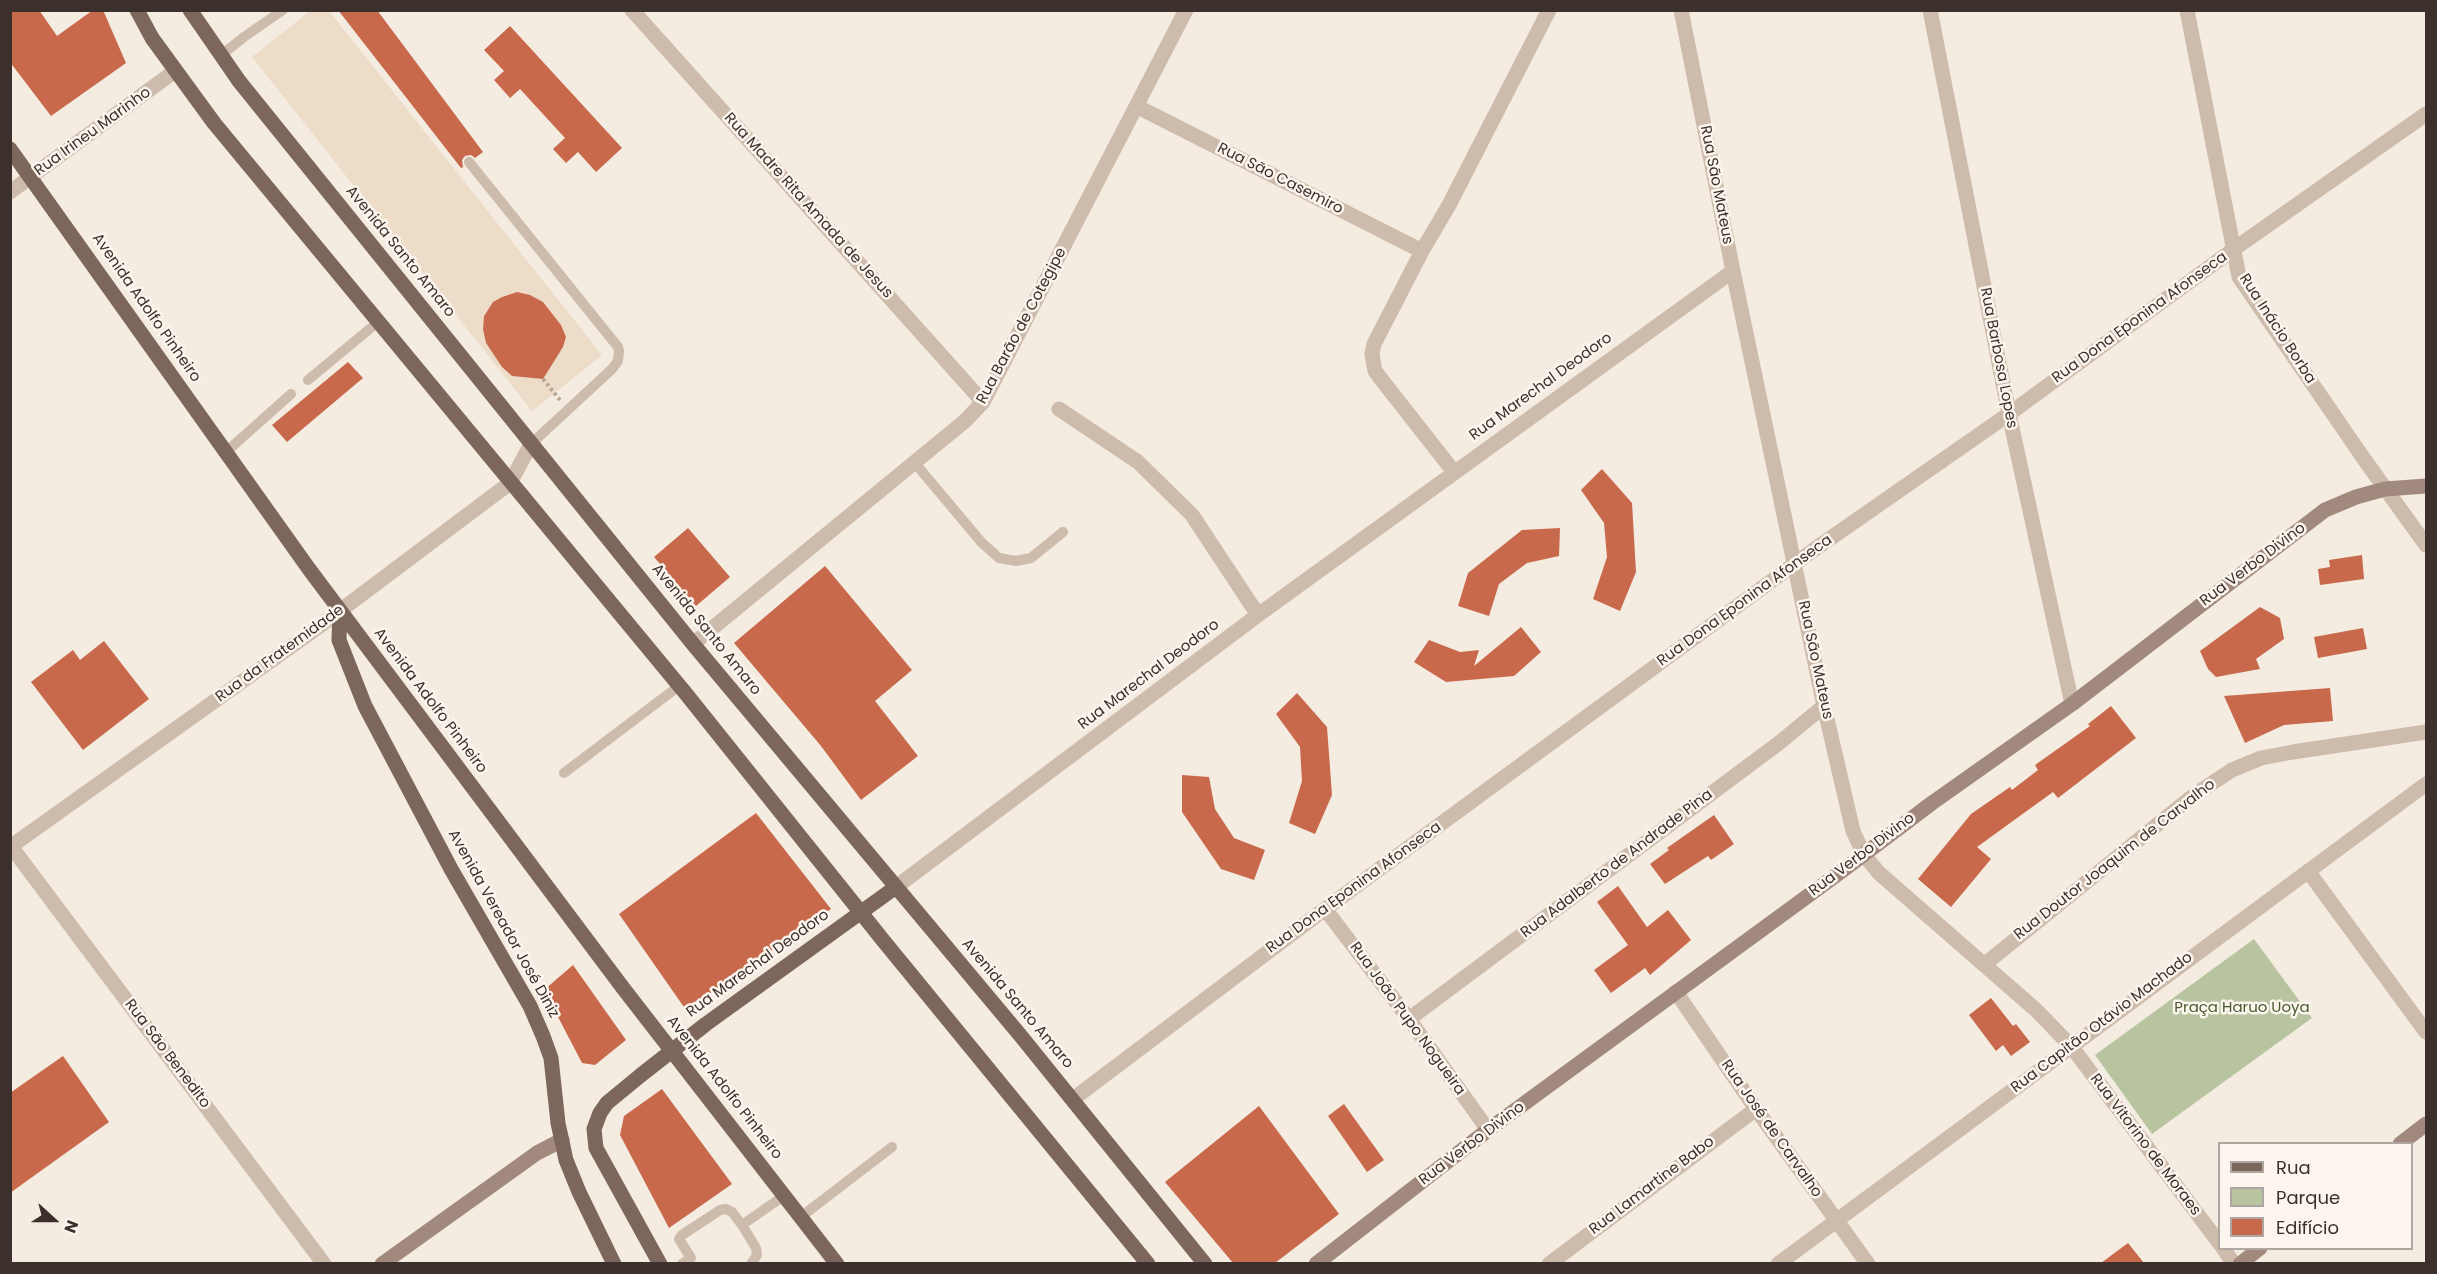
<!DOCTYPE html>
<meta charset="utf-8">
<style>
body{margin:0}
#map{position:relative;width:2437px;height:1274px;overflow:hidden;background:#f4ebe1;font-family:Poppins,sans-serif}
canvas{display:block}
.frame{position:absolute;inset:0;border:12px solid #3b302b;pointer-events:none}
.legend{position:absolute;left:2218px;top:1142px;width:195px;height:108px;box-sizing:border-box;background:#fbf5ee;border:2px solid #aea6a0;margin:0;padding:8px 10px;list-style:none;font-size:18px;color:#3b302b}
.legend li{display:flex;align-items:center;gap:12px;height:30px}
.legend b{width:30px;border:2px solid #aea6a0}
.north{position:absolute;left:24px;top:1190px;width:60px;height:60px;-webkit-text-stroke:4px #fbf5ee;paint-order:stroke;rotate:111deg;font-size:16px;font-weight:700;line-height:24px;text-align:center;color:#3b302b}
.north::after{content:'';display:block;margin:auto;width:21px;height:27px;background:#3b302b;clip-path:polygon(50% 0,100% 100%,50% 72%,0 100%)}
</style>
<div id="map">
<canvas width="2437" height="1274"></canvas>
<div class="frame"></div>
<ul class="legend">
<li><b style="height:8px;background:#7d675c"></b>Rua</li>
<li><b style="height:16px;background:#b8c4a0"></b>Parque</li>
<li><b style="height:16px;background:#c8694b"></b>Edifício</li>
</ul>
<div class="north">N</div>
</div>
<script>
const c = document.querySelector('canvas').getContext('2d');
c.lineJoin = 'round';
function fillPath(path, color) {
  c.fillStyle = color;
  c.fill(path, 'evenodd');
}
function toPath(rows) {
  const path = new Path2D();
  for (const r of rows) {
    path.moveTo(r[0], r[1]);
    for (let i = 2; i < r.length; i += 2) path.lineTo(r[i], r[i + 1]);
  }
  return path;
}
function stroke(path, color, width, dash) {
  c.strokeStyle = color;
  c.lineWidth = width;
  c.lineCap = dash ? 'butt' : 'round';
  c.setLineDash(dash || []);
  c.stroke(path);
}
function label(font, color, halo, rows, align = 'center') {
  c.font = font + ' Poppins,sans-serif';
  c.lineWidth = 5;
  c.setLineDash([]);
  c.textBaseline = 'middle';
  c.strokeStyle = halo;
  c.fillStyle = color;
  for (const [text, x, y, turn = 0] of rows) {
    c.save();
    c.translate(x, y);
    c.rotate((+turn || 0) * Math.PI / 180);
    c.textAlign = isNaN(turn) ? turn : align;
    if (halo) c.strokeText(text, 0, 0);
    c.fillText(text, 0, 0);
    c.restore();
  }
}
fillPath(toPath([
 [2254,939,2312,1018,2152,1134,2095,1055]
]), '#b8c4a0');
fillPath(toPath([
 [310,11,329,11,602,355,532,411,252,57],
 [517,292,530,295,543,302,561,325,566,337,563,347,543,379,512,376,502,367,486,343,483,329,484,316,493,302,502,297]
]), '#ecdcc8');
fillPath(toPath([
 [10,10,39,10,57,36,93,10,103,10,126,63,51,116,10,62],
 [338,10,377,10,483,152,475,158,471,155,465,156,462,160,463,167,461,168],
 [510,26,622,148,596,172,578,152,566,163,553,149,565,138,520,89,510,98,494,80,504,71,484,50],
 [517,292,530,295,543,302,561,325,566,337,563,347,543,379,512,376,502,367,486,343,483,329,484,316,493,302,502,297],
 [348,362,363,378,287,442,272,425],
 [1602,469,1632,503,1636,572,1620,611,1593,599,1607,557,1604,523,1581,490],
 [688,528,730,577,696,606,654,557],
 [1560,528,1559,556,1527,563,1499,584,1489,616,1458,606,1468,573,1522,530],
 [2362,555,2364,579,2320,585,2318,569,2330,567,2329,560],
 [825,566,912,670,875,701,918,756,861,800,821,746,734,643],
 [2260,607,2280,618,2284,639,2256,659,2260,669,2216,677,2208,669,2200,651],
 [1521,627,1541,652,1514,676,1446,682,1414,662,1429,640,1460,652,1479,650,1474,666],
 [2363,628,2367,649,2318,658,2314,637],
 [104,641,149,699,83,750,31,682,73,650,80,660],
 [2330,688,2333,721,2284,725,2245,743,2224,696],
 [1297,693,1327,727,1332,795,1315,834,1289,823,1302,781,1300,747,1276,714],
 [2111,706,2136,738,2058,798,2053,792,1977,847,1991,859,1951,907,1918,879,1971,814,2010,787,2012,790,2038,770,2035,765,2090,726,2088,724],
 [1182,775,1209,777,1215,809,1234,838,1265,850,1254,880,1221,869,1182,812],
 [756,813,831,909,686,1010,619,914],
 [1714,815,1734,844,1711,860,1708,856,1665,884,1650,864,1669,850,1667,848],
 [1618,886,1647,927,1668,910,1691,940,1650,975,1645,968,1611,993,1594,970,1628,945,1597,902],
 [573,965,626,1040,595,1065,582,1063,544,990],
 [1991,998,2013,1026,2016,1024,2030,1042,2011,1056,2003,1045,1996,1051,1969,1015],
 [63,1056,109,1122,10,1193,10,1093],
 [662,1089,732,1184,669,1228,620,1135,624,1116],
 [1344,1104,1384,1160,1367,1172,1328,1116],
 [1259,1106,1339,1214,1275,1263,1233,1263,1165,1182],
 [2128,1243,2144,1263,2101,1263]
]), '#c8694b');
stroke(toPath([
 [543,379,560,400]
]), '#b9a596', 4, [3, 3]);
stroke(toPath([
 [220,56,244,37,283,10],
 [469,162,618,347,619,351,618,361,612,369,531,444],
 [308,380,378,322],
 [226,452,291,394],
 [914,462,982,543,999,558,1016,561,1031,558,1063,532],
 [564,773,679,686],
 [802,1216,892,1147],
 [742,1225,756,1248,757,1255,751,1264],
 [682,1264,691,1258,679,1239,682,1235,720,1210,726,1209,732,1212,742,1225,785,1195]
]), '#cdbbac', 10);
stroke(toPath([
 [632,10,983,402],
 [1681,10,1733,271,1824,706,1853,831,1864,855,1879,873,2036,1010,2071,1046,2220,1244],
 [1930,10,2009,414,2072,704],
 [2187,10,2239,277,2364,459,2426,545],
 [1138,107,1422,251],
 [10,192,175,71],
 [1059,409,1138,462,1192,515,1258,615],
 [1454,472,1381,379,1375,371,1372,354,1374,344,1422,251,1449,205,1549,10],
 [693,644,965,421,983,402,1186,10],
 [10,845,324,1264],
 [10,847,317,628,510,483,531,444],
 [2308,871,2426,1032],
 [896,887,1258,615,1733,271],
 [1325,909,1409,1019,1488,1130],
 [1985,964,2194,795,2232,770,2261,758,2293,752,2426,732],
 [1676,992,1756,1109,1868,1264],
 [1409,1019,1779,743,1824,706],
 [1073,1099,1325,909,1815,549,2009,414,2234,249,2426,114],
 [2223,1248,2234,1264],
 [1549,1264,1756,1109],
 [1778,1264,2426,784]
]), '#cdbbac', 15);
stroke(toPath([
 [2400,1144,2426,1124],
 [382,1264,537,1153,562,1140],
 [1316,1264,1488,1130,1846,868,1932,803,2072,704,2325,510,2356,497,2385,489,2426,486],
 [2240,1264,2260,1248]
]), '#a18a7d', 15);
stroke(toPath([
 [137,10,152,38,214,123,687,695,882,939,1148,1264],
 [190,10,239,81,693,644,1020,1035,1205,1264],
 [10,149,309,569,623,988,837,1264],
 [340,610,339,640,365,706,451,869,530,1006,543,1036,551,1058,558,1123,566,1160,579,1192,614,1264],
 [660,1264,596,1148,594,1129,600,1113,607,1103,641,1075,706,1024,896,887]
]), '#7d675c', 15);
label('15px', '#3b302b', '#fbf5ee', [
 ["Rua Irineu Marinho",93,132,-36],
 ["Rua São Casemiro",1280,179,27],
 ["Rua São Mateus",1716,185,79],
 ["Rua Madre Rita Amada de Jesus",808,206,48],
 ["Avenida Santo Amaro",400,252,51],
 ["Avenida Adolfo Pinheiro",146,308,55],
 ["Rua Dona Eponina Afonseca",2140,318,-36],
 ["Rua Barão de Cotegipe",1022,326,-62],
 ["Rua Inácio Borba",2277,329,57],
 ["Rua Barbosa Lopes",1998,358,79],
 ["Rua Marechal Deodoro",1541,387,-36],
 ["Rua Verbo Divino",2253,565,-37],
 ["Rua Dona Eponina Afonseca",1745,601,-36],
 ["Avenida Santo Amaro",706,630,51],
 ["Rua da Fraternidade",280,654,-36],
 ["Rua São Mateus",1815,660,78],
 ["Rua Marechal Deodoro",1149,675,-37],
 ["Avenida Adolfo Pinheiro",430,701,53],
 ["Rua Verbo Divino",1862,855,-37],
 ["Rua Doutor Joaquim de Carvalho",2115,860,-38],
 ["Rua Adalberto de Andrade Pina",1617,864,-37],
 ["Rua Dona Eponina Afonseca",1354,888,-36],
 ["Avenida Vereador José Diniz",503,924,61],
 ["Rua Marechal Deodoro",758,964,-36],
 ["Avenida Santo Amaro",1017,1004,50],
 ["Rua João Pupo Nogueira",1407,1019,54],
 ["Rua Capitão Otávio Machado",2102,1023,-37],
 ["Rua São Benedito",167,1054,53],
 ["Avenida Adolfo Pinheiro",724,1088,52],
 ["Rua José de Carvalho",1771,1129,55],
 ["Rua Verbo Divino",1472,1144,-37],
 ["Rua Vitorino de Moraes",2145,1145,53],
 ["Rua Lamartine Babo",1652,1186,-37]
]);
label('15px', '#4a5a2e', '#fbf5ee', [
 ["Praça Haruo Uoya",2242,1008]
]);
</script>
